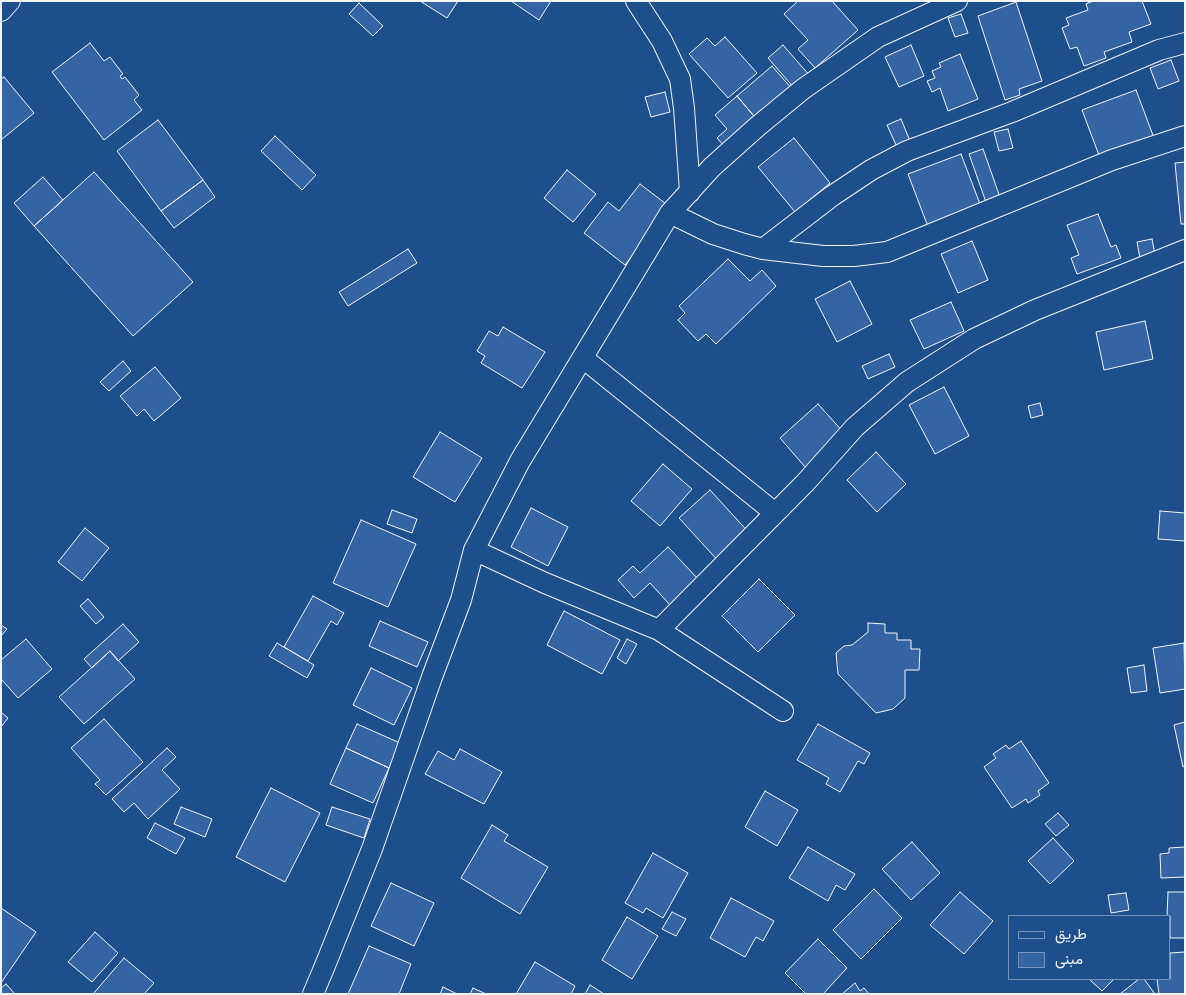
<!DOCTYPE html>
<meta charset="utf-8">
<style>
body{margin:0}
#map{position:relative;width:1186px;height:995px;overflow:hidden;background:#1f4e8c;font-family:"Source Serif 4",Vazirmatn,serif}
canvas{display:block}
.frame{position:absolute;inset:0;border:2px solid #f2f6ff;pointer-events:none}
.legend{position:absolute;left:1008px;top:915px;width:162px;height:65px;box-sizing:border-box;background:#1f4e8c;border:1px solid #7391ba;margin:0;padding:6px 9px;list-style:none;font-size:15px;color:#f2f6ff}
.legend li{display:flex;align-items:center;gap:10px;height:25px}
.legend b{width:25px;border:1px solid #7391ba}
</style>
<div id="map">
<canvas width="1186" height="995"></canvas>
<div class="frame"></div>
<ul class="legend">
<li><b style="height:6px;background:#1f4e8c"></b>طريق</li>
<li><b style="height:14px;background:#3563a3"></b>مبنى</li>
</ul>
</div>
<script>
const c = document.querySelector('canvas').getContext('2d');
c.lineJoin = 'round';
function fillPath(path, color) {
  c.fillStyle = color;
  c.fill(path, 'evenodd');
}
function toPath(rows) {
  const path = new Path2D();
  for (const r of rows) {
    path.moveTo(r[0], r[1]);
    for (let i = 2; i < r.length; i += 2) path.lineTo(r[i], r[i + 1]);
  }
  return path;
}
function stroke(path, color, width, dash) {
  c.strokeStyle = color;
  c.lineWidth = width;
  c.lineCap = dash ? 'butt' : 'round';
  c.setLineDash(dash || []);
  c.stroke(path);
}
const building = toPath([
 [420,1,458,1,447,18,420,1],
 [511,1,551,1,539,20,511,1],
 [798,1,832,1,858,30,815,68,798,49,808,40,784,14,798,1],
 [1093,1,1142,1,1151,24,1129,32,1132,42,1104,52,1106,58,1084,66,1077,47,1070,49,1062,28,1069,25,1066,18,1088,10,1086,4,1093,1],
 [1016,2,1042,81,1019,89,1020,95,1005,100,978,16,1016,2],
 [359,3,383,26,373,36,349,14,359,3],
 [961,14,968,33,955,37,948,18,961,14],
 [725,37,757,73,728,98,689,54,707,38,715,46,725,37],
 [90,43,104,61,110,57,123,74,120,76,122,79,125,77,139,95,134,100,142,110,104,140,52,72,90,43],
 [783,45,810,76,795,89,768,58,783,45],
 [911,45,924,76,899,87,885,57,911,45],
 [960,54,978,99,948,111,940,88,932,92,927,81,935,78,932,71,941,67,939,63,960,54],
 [1171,60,1179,81,1158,89,1150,68,1171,60],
 [772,66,793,90,758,121,737,96,772,66],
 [4,77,34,113,1,140,1,79,4,77],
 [1136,90,1154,138,1100,158,1082,110,1136,90],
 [665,92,670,112,651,117,645,97,665,92],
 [737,96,758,121,726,148,717,138,727,129,715,115,737,96],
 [901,119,910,141,897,147,887,125,901,119],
 [158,120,203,180,161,211,117,151,158,120],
 [1008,129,1013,148,999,151,994,132,1008,129],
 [275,136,316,175,302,190,261,151,275,136],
 [794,138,830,183,795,212,758,167,794,138],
 [983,149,1001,200,987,205,969,154,983,149],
 [961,154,983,212,930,232,908,174,961,154],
 [1185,162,1185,224,1181,224,1175,163,1185,162],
 [567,170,596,194,573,222,544,198,567,170],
 [94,172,193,282,133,336,34,226,94,172],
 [43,177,63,200,34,226,14,203,43,177],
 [203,180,215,197,174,228,161,211,203,180],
 [640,184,670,207,625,265,584,233,608,202,619,211,640,184],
 [1098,214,1111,247,1116,245,1121,258,1077,274,1071,258,1079,255,1067,225,1098,214],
 [1152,239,1155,255,1140,258,1137,242,1152,239],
 [972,241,988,280,958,293,941,254,972,241],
 [408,249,417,263,348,306,339,292,408,249],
 [728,259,750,281,762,270,776,286,716,344,706,334,698,341,678,320,685,313,679,306,728,259],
 [850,281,872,324,837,342,815,299,850,281],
 [951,302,964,331,924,349,910,320,951,302],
 [1145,321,1153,359,1104,370,1096,332,1145,321],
 [503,327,545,352,522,388,481,363,485,356,477,351,489,331,498,336,503,327],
 [889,354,895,367,868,379,862,366,889,354],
 [123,361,131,371,109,391,100,382,123,361],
 [155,367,181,398,154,421,144,409,137,416,120,396,155,367],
 [944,387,969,436,935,454,909,405,944,387],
 [1040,403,1043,415,1031,418,1028,406,1040,403],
 [818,404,844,433,806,468,780,438,818,404],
 [440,432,482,458,455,502,413,477,440,432],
 [876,452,906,484,877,512,847,480,876,452],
 [663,464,692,489,660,526,631,501,663,464],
 [710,490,752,536,721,564,679,518,710,490],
 [531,508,568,527,548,566,511,547,531,508],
 [392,510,417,519,412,533,387,524,392,510],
 [1160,511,1185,513,1185,541,1158,539,1160,511],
 [361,520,416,544,388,607,333,583,361,520],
 [85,528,109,548,82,581,58,562,85,528],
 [668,547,699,580,671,606,650,583,634,598,618,580,633,566,640,573,668,547],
 [759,579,795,615,758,652,722,616,759,579],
 [313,596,344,613,337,625,331,621,308,661,284,647,313,596],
 [88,599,104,617,96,624,80,606,88,599],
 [564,611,620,640,602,674,547,645,564,611],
 [380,621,428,642,417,667,369,646,380,621],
 [868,623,885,624,885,633,897,633,897,640,911,640,911,649,920,649,919,670,905,670,905,698,893,709,876,713,838,674,836,653,844,646,852,645,868,632,868,623],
 [123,624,139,642,118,661,110,651,92,668,84,659,123,624],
 [1,625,7,629,1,636,1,625],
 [26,639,52,669,18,698,2,680,1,681,1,660,26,639],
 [627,639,637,644,626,664,617,658,627,639],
 [277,643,314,665,307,678,269,656,277,643],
 [1184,643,1185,689,1160,693,1153,648,1184,643],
 [110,651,135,679,84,724,59,697,110,651],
 [1144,665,1147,691,1131,693,1127,668,1144,665],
 [371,668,412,688,394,725,353,705,371,668],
 [1,712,8,718,1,727,1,712],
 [104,719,143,762,106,795,95,784,100,780,71,748,104,719],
 [1185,722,1185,766,1183,767,1174,725,1185,722],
 [357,724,400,743,389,768,346,748,357,724],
 [818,724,870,753,864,764,858,761,840,792,826,784,829,778,797,760,818,724],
 [1021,741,1049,783,1038,791,1040,795,1028,803,1026,799,1012,808,984,767,996,758,993,754,1006,745,1009,749,1021,741],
 [167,748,176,757,162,770,180,789,148,819,134,803,124,812,112,799,167,748],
 [346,748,389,768,373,803,330,784,346,748],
 [460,749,502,772,484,804,425,774,438,751,454,760,460,749],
 [271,788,320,813,285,882,236,857,271,788],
 [765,791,798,810,777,846,745,827,765,791],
 [181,807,212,819,205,837,174,824,181,807],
 [332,807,370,819,364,838,326,825,332,807],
 [1058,813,1069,825,1056,836,1045,824,1058,813],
 [155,823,185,838,176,854,147,838,155,823],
 [492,825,508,835,504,841,548,867,520,914,461,878,492,825],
 [1053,838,1074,861,1050,884,1028,861,1053,838],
 [912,842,940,873,911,900,882,869,912,842],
 [808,847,855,874,845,890,836,885,828,901,789,878,808,847],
 [1185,847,1185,877,1161,878,1160,854,1169,853,1169,848,1185,847],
 [653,853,688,873,663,918,646,908,643,913,625,903,653,853],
 [391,883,434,903,414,946,371,926,391,883],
 [874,889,902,918,861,959,833,930,874,889],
 [960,892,993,921,964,954,930,925,960,892],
 [1168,892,1185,892,1185,938,1170,938,1170,916,1167,916,1168,892],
 [1126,893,1129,910,1111,913,1108,895,1126,893],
 [731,898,774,921,763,941,756,937,745,957,710,938,731,898],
 [1,908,36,932,1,983,1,908],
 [672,912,686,919,676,936,662,929,672,912],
 [627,917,658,936,632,979,602,960,627,917],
 [95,932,118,953,92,982,68,962,95,932],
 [818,939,847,968,823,994,806,994,785,973,818,939],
 [369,946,411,964,399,994,348,994,369,946],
 [1185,952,1185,994,1159,994,1157,979,1170,979,1170,953,1185,952],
 [124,958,154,983,144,994,93,994,124,958],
 [535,962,575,986,571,994,516,994,535,962],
 [1089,979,1114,979,1102,991,1089,979],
 [1139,979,1144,979,1155,994,1120,994,1139,979],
 [855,983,860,991,864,988,869,994,842,994,855,983],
 [6,984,14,993,12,994,1,994,1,988,6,984],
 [590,985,604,994,585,994,590,985],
 [443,987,457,994,440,994,443,987],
 [473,988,486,994,470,994,473,988]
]);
fillPath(building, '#3563a3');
stroke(building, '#f2f6ff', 1);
const minor = toPath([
 [636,1,662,41,680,79,684,108,690,192],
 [1,11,10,1],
 [670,213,713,234,744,244,763,249,823,256,854,256,887,252,1112,160,1185,136],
 [763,249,832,196,871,170,907,151,1012,112,1159,50,1185,43],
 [583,358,775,513],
 [474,550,545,583,659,630,783,711],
 [659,630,805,483,855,427,907,382,974,339,1035,310,1185,250],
 [313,994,324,968,372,849,432,677,461,600,474,550,520,461,670,213,712,167,758,126,803,89,878,37,957,1]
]);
stroke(minor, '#f2f6ff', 22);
stroke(minor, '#1f4e8c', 20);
</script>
